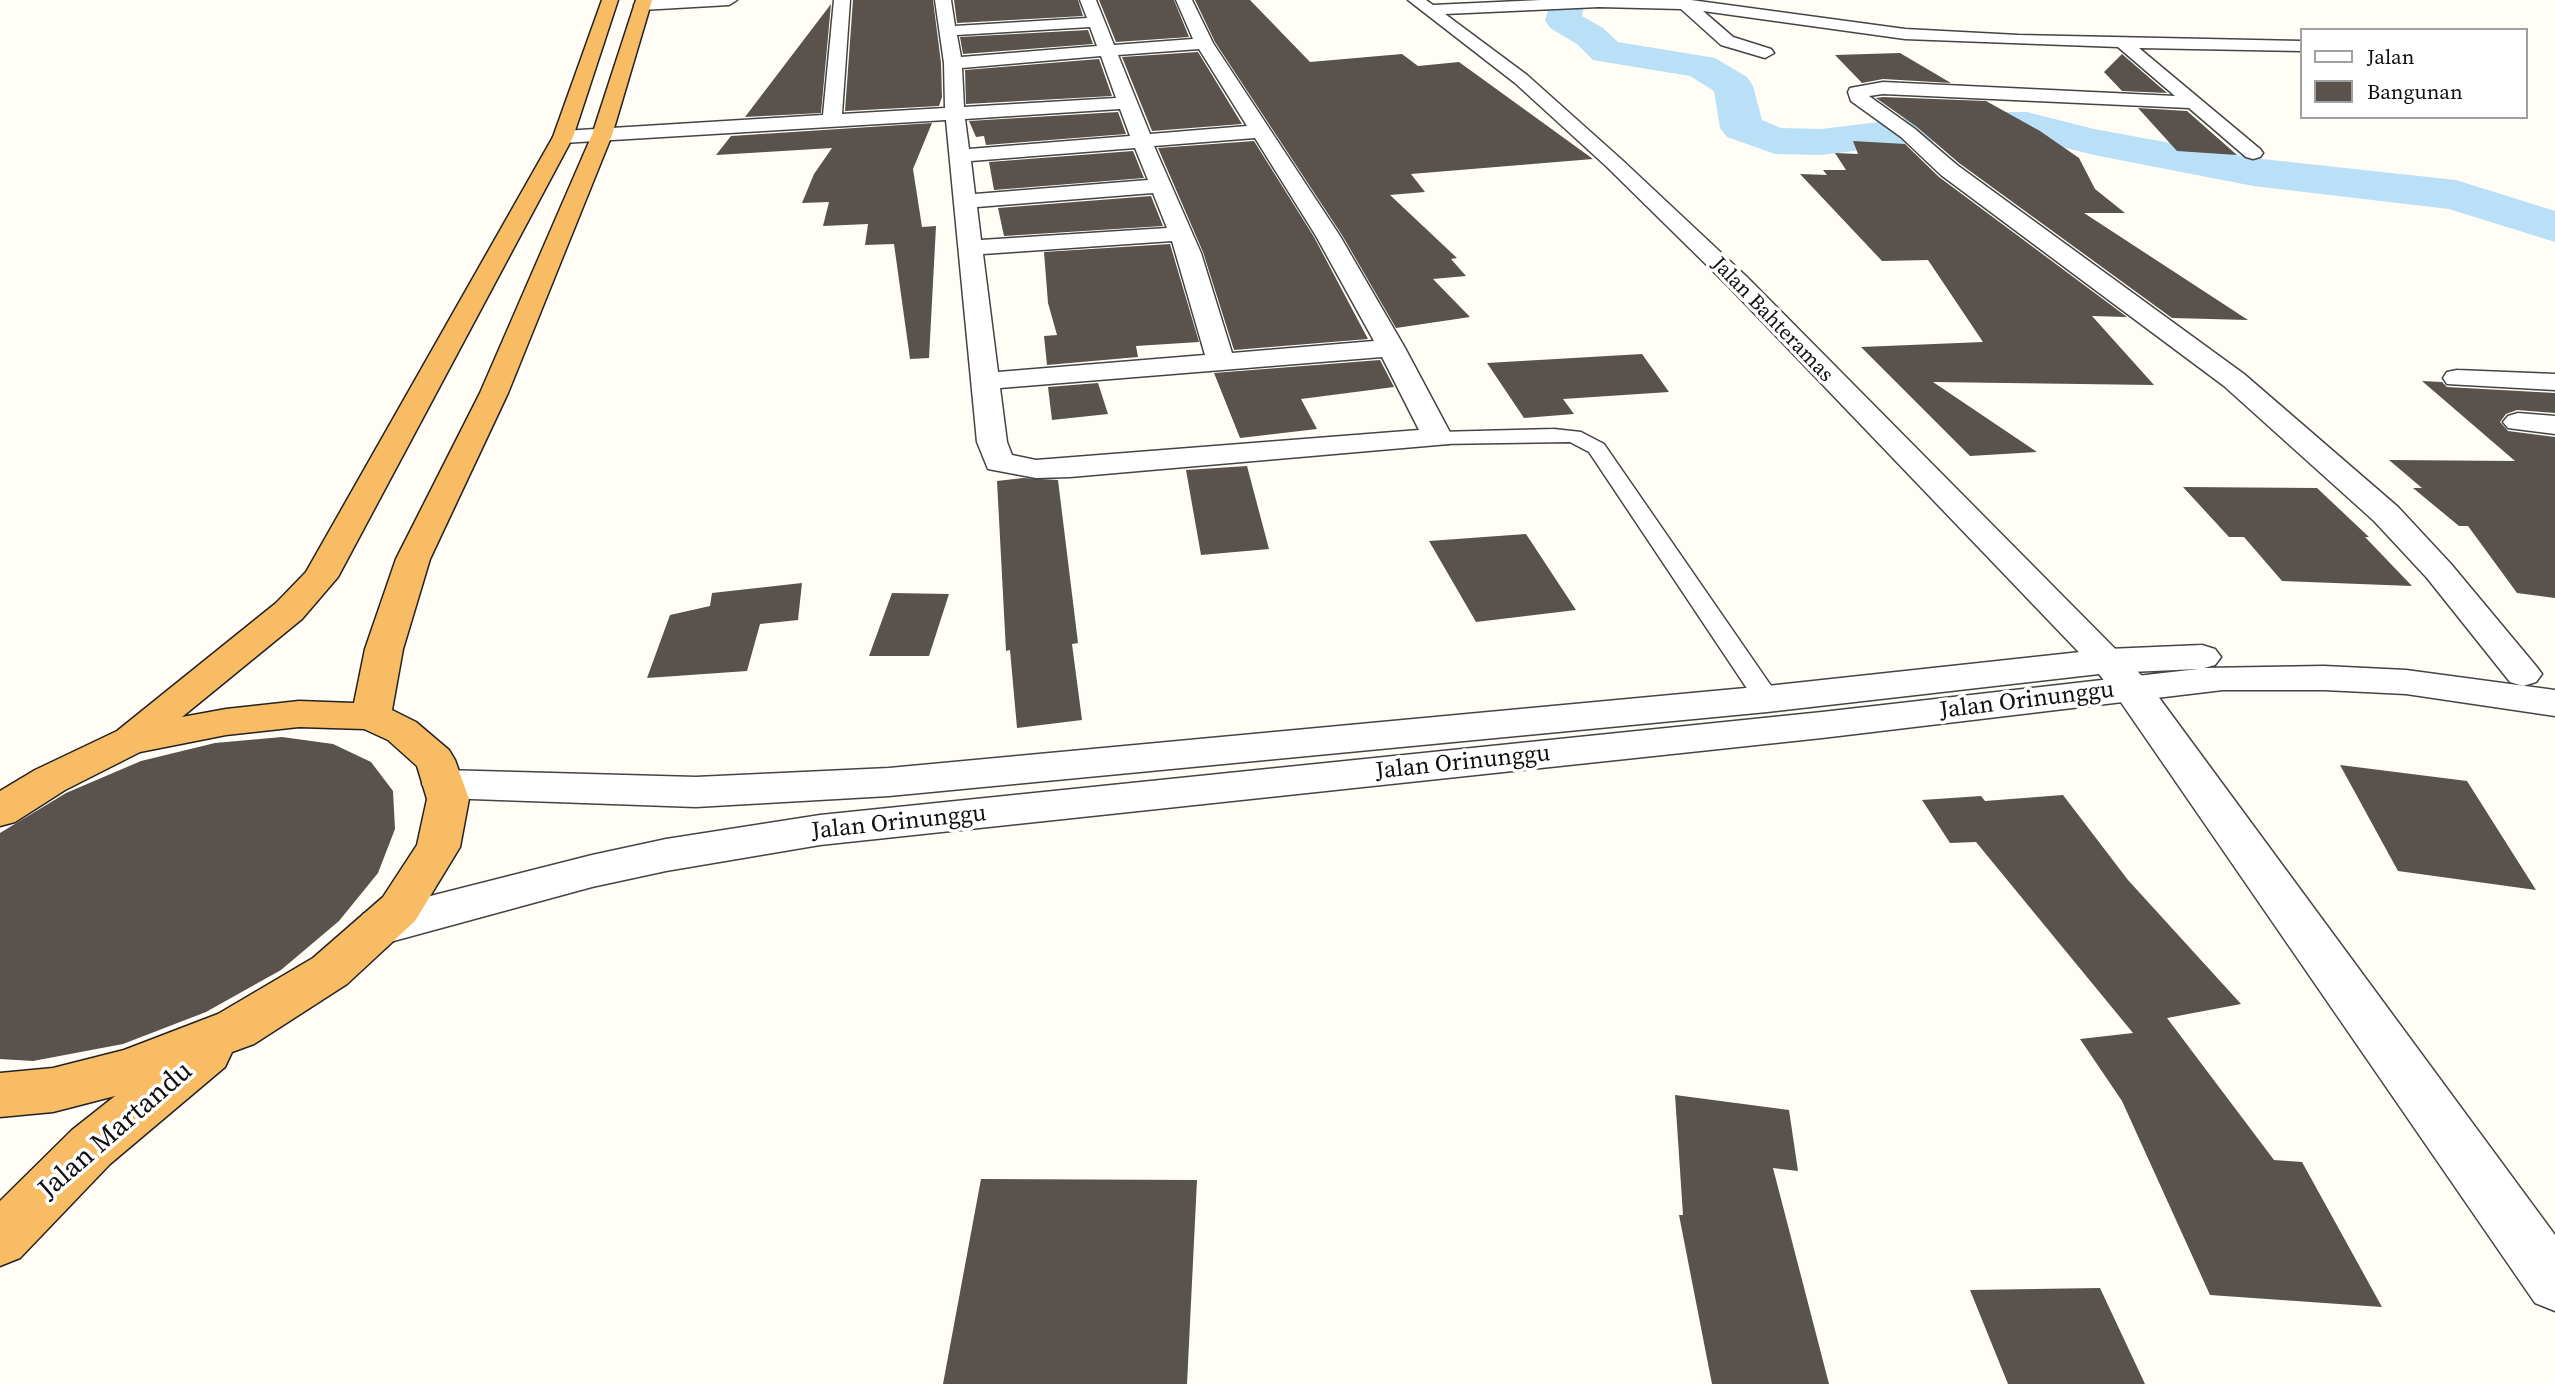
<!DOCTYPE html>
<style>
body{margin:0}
#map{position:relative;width:2555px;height:1384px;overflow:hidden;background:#fffdf5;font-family:"Source Serif 4",serif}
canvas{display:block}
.legend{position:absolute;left:2300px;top:28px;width:228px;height:91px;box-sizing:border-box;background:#fff;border:2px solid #a0a0a0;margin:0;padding:9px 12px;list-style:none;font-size:21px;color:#111}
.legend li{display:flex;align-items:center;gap:14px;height:35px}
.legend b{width:35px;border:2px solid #a0a0a0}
</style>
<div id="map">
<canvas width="2555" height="1384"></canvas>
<ul class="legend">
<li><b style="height:9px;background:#fff"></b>Jalan</li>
<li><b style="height:19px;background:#5a524d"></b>Bangunan</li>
</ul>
</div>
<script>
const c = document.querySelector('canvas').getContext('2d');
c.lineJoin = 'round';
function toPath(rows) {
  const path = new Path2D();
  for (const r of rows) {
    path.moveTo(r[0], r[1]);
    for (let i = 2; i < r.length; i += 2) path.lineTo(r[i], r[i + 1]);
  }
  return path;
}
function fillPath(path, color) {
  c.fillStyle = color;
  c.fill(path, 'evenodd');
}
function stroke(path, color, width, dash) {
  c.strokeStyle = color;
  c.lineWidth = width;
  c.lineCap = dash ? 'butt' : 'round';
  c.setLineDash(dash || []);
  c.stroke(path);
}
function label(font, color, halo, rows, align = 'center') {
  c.font = font + ' "Source Serif 4",serif';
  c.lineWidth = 7;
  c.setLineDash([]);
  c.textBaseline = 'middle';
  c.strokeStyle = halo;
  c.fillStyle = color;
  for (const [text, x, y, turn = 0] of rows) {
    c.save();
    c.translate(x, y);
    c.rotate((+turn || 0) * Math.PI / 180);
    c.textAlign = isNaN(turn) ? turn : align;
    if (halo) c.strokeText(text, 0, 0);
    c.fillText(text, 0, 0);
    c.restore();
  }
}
fillPath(toPath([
 [1533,0,1580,0,1584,6,1582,16,1603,28,1618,42,1715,58,1747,77,1753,86,1762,120,1781,128,1821,129,1961,112,2027,112,2094,129,2253,158,2456,180,2555,211,2555,242,2449,209,2253,186,2094,155,2026,138,1961,138,1821,155,1775,154,1727,137,1720,128,1714,91,1690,76,1593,60,1577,44,1550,28,1545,20,1548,11,1538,7,1533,0]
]), '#b9e0f7');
fillPath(toPath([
 [853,0,933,0,941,63,942,97,939,106,845,111],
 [954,0,1078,0,1083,16,957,23],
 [1099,0,1174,0,1189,37,1116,42],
 [1195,0,1250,0,1310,62,1402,54,1418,66,1459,62,1593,159,1411,174,1425,192,1390,195,1457,258,1451,259,1466,276,1433,279,1470,317,1396,328,1342,235,1215,42],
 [831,4,821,113,745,117],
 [1088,30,1093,44,963,54,960,37],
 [1198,52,1242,124,1152,131,1122,57],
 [1900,53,1951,83,1883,79,1862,83,1835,55],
 [2122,54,2167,93,2122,91,2104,72],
 [1099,59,1112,96,966,104,965,70],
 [1883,97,1986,101,2040,131,2079,158,2095,189,2125,213,2084,213,2248,320,2172,318,1959,163,1917,127,1876,98],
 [2138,108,2187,111,2237,155,2177,151],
 [1118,112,1126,134,986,145,984,136,976,137,969,121],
 [932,123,913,169,922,227,936,226,929,358,910,359,894,244,865,245,868,224,823,226,829,202,802,203,814,174,832,148,716,155,731,136],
 [1254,141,1314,237,1368,339,1234,350,1203,252,1158,148],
 [1853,141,1905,144,1939,177,2127,317,2092,316,2154,385,1933,382,2037,452,1970,456,1861,347,1983,342,1928,260,1882,261,1800,174,1827,175,1823,170,1846,170,1835,153,1858,154],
 [1133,151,1144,178,994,190,989,162],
 [1151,196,1163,226,1004,236,998,208],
 [1170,244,1199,342,1136,346,1138,357,1047,365,1044,336,1057,335,1048,303,1044,252],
 [1642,354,1669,392,1563,399,1574,414,1524,418,1487,363],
 [1380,360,1394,387,1301,399,1317,429,1240,438,1214,373],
 [2422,381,2442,382,2447,387,2555,393,2555,413,2517,410,2506,414,2500,422,2508,431,2555,437,2555,598,2517,593,2468,526,2459,526,2413,488,2422,488,2389,460,2515,461],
 [1098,383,1108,414,1052,420,1048,387],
 [1247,466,1269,549,1201,555,1186,470],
 [1023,478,1058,480,1078,643,1072,644,1082,720,1017,728,1010,650,1006,651,997,481],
 [2183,487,2317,488,2369,537,2365,537,2412,586,2282,581,2244,537,2229,537],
 [1526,534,1576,610,1476,622,1429,541],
 [802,583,798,620,760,624,747,671,647,678,670,615,710,606,712,593],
 [892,593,949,594,929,656,869,656],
 [282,737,333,744,371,762,393,791,395,829,378,873,339,921,281,970,206,1012,123,1044,33,1061,0,1059,0,833,66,793,141,761,215,743],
 [2340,765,2467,781,2536,890,2398,871],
 [2063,795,2128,880,2241,1004,2167,1018,2274,1160,2302,1162,2382,1307,2210,1295,2122,1101,2080,1039,2133,1033,1976,842,1950,843,1922,800,1981,796,1985,801],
 [1675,1095,1789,1110,1798,1171,1773,1168,1829,1384,1712,1384,1679,1215,1683,1215],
 [981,1179,1197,1180,1187,1384,943,1384],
 [2100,1288,2145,1384,2008,1384,1970,1290]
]), '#5a524d');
const service = toPath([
 [1554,429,1581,432,1604,444,1776,693,1780,699,1776,705,1767,708,1758,705,1589,452,1570,442,1438,444,1431,442,1428,438,1431,434,1438,432,1554,429]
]);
const minor = toPath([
 [646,0,737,0,729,5,642,10,634,5,636,2,646,0],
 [834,0,850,0,842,114,945,108,944,63,935,0,951,0,955,26,1087,18,1080,0,1096,0,1114,45,1193,39,1176,0,1192,0,1213,43,1340,236,1405,348,1453,438,1449,444,1070,477,1036,478,988,469,977,442,946,120,563,143,556,141,553,137,556,133,563,131,823,115,834,0],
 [1090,27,1097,46,961,57,957,35,1090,27],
 [1199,49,1247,126,1150,134,1118,55,1199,49],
 [1101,56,1116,98,964,107,962,68,1101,56],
 [1120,109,1130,136,969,149,965,119,1120,109],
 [1255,138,1316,236,1374,341,1232,353,1201,253,1154,146,1255,138],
 [1135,148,1148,180,975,194,971,161,1135,148],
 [1153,193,1167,228,981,240,977,207,1153,193],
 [1172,241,1205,355,998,372,983,254,1172,241],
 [1382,357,1419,430,1036,460,1012,455,1007,442,1000,388,1382,357],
 [1408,0,1426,0,1433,5,1541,0,1691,0,1905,29,2018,35,2301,41,2301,51,2139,48,2260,149,2263,153,2260,157,2253,159,2246,157,2189,108,1883,94,1869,96,1915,129,1957,165,2244,374,2398,507,2451,564,2536,666,2542,674,2536,682,2523,686,2510,682,2427,578,2374,521,2224,386,1941,175,1901,137,1851,101,1848,92,1850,88,1883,82,2175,96,2118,47,1905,39,1703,11,1733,37,1771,49,1774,53,1765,58,1721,45,1681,9,1599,7,1445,14,1527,75,1621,159,1747,277,2146,680,2555,1235,2555,1311,2535,1303,2118,698,2095,669,1729,287,1607,167,1515,83,1408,0],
 [2457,370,2555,374,2555,390,2447,384,2443,378,2447,372,2457,370],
 [2518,413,2555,416,2555,434,2508,428,2503,422,2508,416,2518,413]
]);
const tertiary = toPath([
 [2202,645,2215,649,2221,657,2215,665,2204,668,2324,666,2406,670,2555,690,2555,716,2406,694,2324,690,2223,690,1822,738,820,845,666,871,592,887,379,945,363,940,356,927,363,914,379,909,592,855,666,839,820,815,1822,712,2198,669,2108,673,1767,712,889,796,696,807,443,798,428,794,422,784,428,774,443,770,696,777,889,768,1767,686,2108,649,2202,645]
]);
const trunk = toPath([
 [602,0,618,0,573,137,338,577,302,619,182,717,226,709,299,701,354,703,365,649,396,559,480,393,592,135,636,0,652,0,612,135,508,393,430,559,403,649,392,710,416,722,449,750,455,760,469,799,460,847,415,921,347,984,254,1044,232,1052,225,1067,110,1164,20,1258,0,1266,0,1201,72,1130,115,1096,53,1112,0,1117,0,1073,53,1068,124,1050,218,1014,313,958,383,897,417,845,427,799,417,766,388,740,364,729,299,727,226,735,140,752,65,790,15,822,0,826,0,791,35,770,117,731,276,603,306,572,553,137,602,0]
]);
stroke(service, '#444', 3);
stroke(minor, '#444', 3);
stroke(tertiary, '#444', 3);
stroke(trunk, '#222', 3);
fillPath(service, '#fff');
fillPath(minor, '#fff');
fillPath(tertiary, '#fff');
fillPath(trunk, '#f7bc64');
label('21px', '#111', '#fff', [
 ["Jalan Bahteramas",1772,320,46]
]);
label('24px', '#111', '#fff', [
 ["Jalan Orinunggu",2027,701,-7],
 ["Jalan Orinunggu",1463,763,-6],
 ["Jalan Orinunggu",899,823,-6]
]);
label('28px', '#111', '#fff', [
 ["Jalan Martandu",116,1131,-41]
]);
</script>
